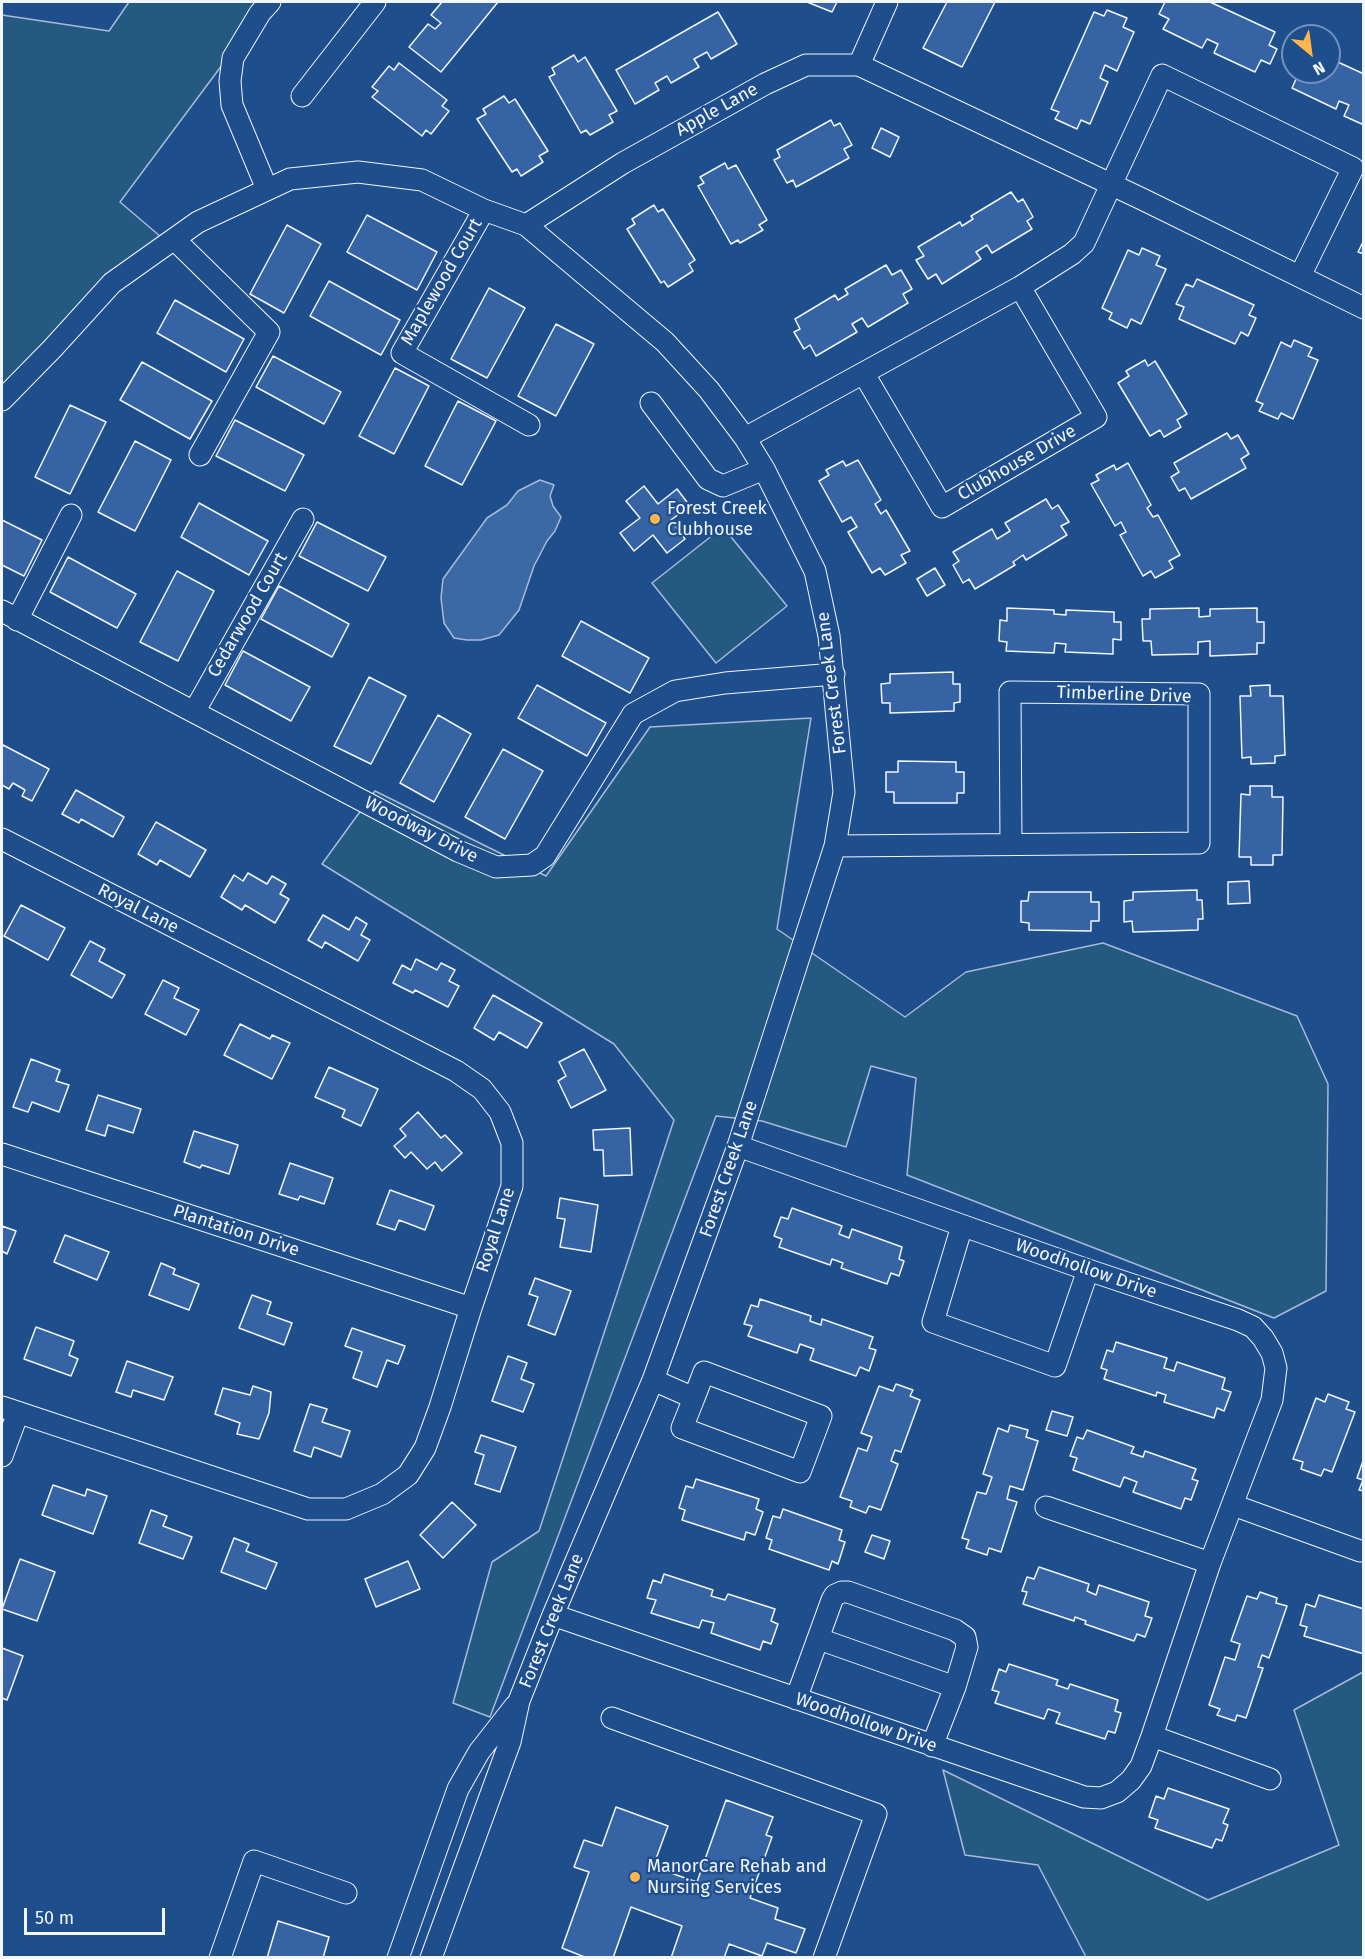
<!DOCTYPE html>
<style>
body{margin:0}
#map{position:relative;width:1365px;height:1959px;overflow:hidden;background:#1f4e8c;font-family:"Fira Sans",sans-serif}
canvas{display:block}
.frame{position:absolute;inset:0;border:3px solid #f2f6ff;pointer-events:none}
.north{position:absolute;left:1281px;top:24px;width:60px;height:60px;box-sizing:border-box;background:#1f4e8c;border:2px solid #7391ba;border-radius:50%;rotate:151deg;font-size:16px;font-weight:700;line-height:24px;text-align:center;color:#f2f6ff}
.north::after{content:'';display:block;margin:auto;width:21px;height:27px;background:#ffb74d;clip-path:polygon(50% 0,100% 100%,50% 72%,0 100%)}
.scale{position:absolute;left:24px;top:1908px;width:141px;height:27px;box-sizing:border-box;border:3px solid #f2f6ff;border-top:0;padding-left:8px;font-size:18px;line-height:21px;white-space:nowrap;color:#f2f6ff;-webkit-text-stroke:4px #1f4e8c;paint-order:stroke}
</style>
<div id="map">
<canvas width="1365" height="1959"></canvas>
<div class="frame"></div>
<div class="north">N</div>
<div class="scale">50 m</div>
</div>
<script>
const c = document.querySelector('canvas').getContext('2d');
c.lineJoin = 'round';
function fillPath(path, color) {
  c.fillStyle = color;
  c.fill(path, 'evenodd');
}
function toPath(rows) {
  const path = new Path2D();
  for (const r of rows) {
    path.moveTo(r[0], r[1]);
    for (let i = 2; i < r.length; i += 2) path.lineTo(r[i], r[i + 1]);
  }
  return path;
}
function stroke(path, color, width, dash) {
  c.strokeStyle = color;
  c.lineWidth = width;
  c.lineCap = dash ? 'butt' : 'round';
  c.setLineDash(dash || []);
  c.stroke(path);
}
function label(font, color, halo, rows, align = 'center') {
  c.font = font + ' "Fira Sans",sans-serif';
  c.lineWidth = 4.5;
  c.setLineDash([]);
  c.textBaseline = 'middle';
  c.strokeStyle = halo;
  c.fillStyle = color;
  for (const [text, x, y, turn = 0] of rows) {
    c.save();
    c.translate(x, y);
    c.rotate((+turn || 0) * Math.PI / 180);
    c.textAlign = isNaN(turn) ? turn : align;
    if (halo) c.strokeText(text, 0, 0);
    c.fillText(text, 0, 0);
    c.restore();
  }
}
const green = toPath([
 [129,2,269,2,120,202,168,243,2,400,2,15,109,31,129,2],
 [723,527,787,606,716,663,652,583,723,527],
 [811,718,777,929,905,1017,966,972,1103,943,1297,1016,1328,1084,1326,1291,1274,1318,907,1175,916,1078,871,1066,846,1147,762,1121,716,1116,490,1717,453,1703,492,1562,539,1531,674,1120,614,1044,322,864,375,791,546,876,650,727,811,718],
 [1363,1672,1363,1957,1086,1957,1038,1865,965,1855,943,1770,1208,1900,1339,1845,1294,1710,1363,1672]
]);
fillPath(green, '#245a82');
stroke(green, '#a8bbd7', 1.5);
const water = toPath([
 [540,480,554,485,550,496,553,506,561,517,555,531,547,541,534,566,519,610,499,635,481,640,467,640,454,638,444,623,441,598,443,579,487,518,507,505,518,491,540,480]
]);
fillPath(water, '#3b69a3');
stroke(water, '#a8bbd7', 1.5);
const building = toPath([
 [442,2,498,2,441,72,409,47,428,24,435,29,441,23,431,15,442,2],
 [807,2,837,2,832,12,807,2],
 [947,2,995,2,962,67,923,48,947,2],
 [1165,2,1210,2,1275,32,1269,45,1277,49,1270,64,1261,60,1255,72,1214,53,1218,44,1207,39,1202,48,1163,29,1169,19,1159,14,1165,2],
 [1107,10,1127,18,1123,27,1134,32,1117,71,1105,65,1100,78,1108,82,1090,124,1081,120,1077,129,1055,119,1059,112,1051,109,1094,12,1104,16,1107,10],
 [718,12,737,44,711,59,707,52,694,59,699,67,671,83,667,76,655,83,659,90,635,104,616,70,718,12],
 [574,55,578,62,585,57,617,111,609,115,613,122,590,135,586,130,581,133,549,77,555,74,552,68,574,55],
 [1329,58,1364,74,1364,125,1344,116,1349,105,1339,101,1336,109,1292,88,1297,77,1290,74,1293,68,1293,72,1329,72,1329,58],
 [399,63,447,100,442,106,449,111,431,134,426,130,422,136,372,97,378,91,372,87,389,66,394,70,399,63],
 [504,96,509,103,515,99,548,151,539,156,543,162,521,176,517,169,512,172,477,119,486,114,483,109,504,96],
 [831,120,834,126,840,123,852,145,844,149,849,158,796,187,793,180,787,183,774,160,780,157,777,150,831,120],
 [881,128,899,137,890,157,872,148,881,128],
 [725,163,728,169,736,165,767,220,759,225,763,230,740,243,738,240,731,244,698,186,704,183,700,177,725,163],
 [1011,192,1018,202,1023,199,1033,217,1027,221,1032,229,992,253,987,245,976,252,981,259,942,284,936,274,928,279,916,260,924,256,918,247,960,222,962,226,973,219,971,216,1011,192],
 [654,205,658,212,663,209,695,260,689,264,693,271,668,287,664,281,661,283,627,229,635,224,632,219,654,205],
 [367,215,437,252,417,290,347,252,367,215],
 [287,225,321,244,284,313,250,294,287,225],
 [1364,240,1364,254,1358,252,1364,240],
 [1142,248,1160,256,1156,265,1166,269,1141,324,1131,319,1127,328,1109,319,1112,313,1102,308,1128,250,1139,255,1142,248],
 [886,265,892,275,901,270,912,289,903,294,908,303,868,327,862,318,852,324,857,332,816,356,810,345,804,349,794,332,800,329,795,319,835,295,838,300,848,294,845,289,886,265],
 [1197,279,1254,305,1249,315,1256,318,1248,336,1241,332,1235,344,1179,319,1184,307,1176,304,1186,284,1193,287,1197,279],
 [329,281,400,320,381,355,310,316,329,281],
 [489,288,525,308,487,378,451,359,489,288],
 [175,300,244,339,226,372,157,333,175,300],
 [556,324,594,344,556,416,518,396,556,324],
 [1294,340,1312,348,1308,356,1318,360,1293,419,1281,413,1278,419,1259,411,1263,404,1256,401,1281,342,1291,347,1294,340],
 [273,356,341,392,324,424,256,387,273,356],
 [1145,360,1148,366,1155,361,1187,414,1177,420,1181,427,1164,437,1160,430,1150,436,1118,383,1129,376,1126,371,1145,360],
 [142,362,212,401,190,439,120,400,142,362],
 [395,368,429,386,394,454,359,436,395,368],
 [458,401,496,421,462,485,425,466,458,401],
 [70,405,106,422,70,494,35,477,70,405],
 [235,420,304,455,285,491,216,456,235,420],
 [1227,433,1231,439,1238,435,1249,454,1241,459,1246,468,1191,499,1185,488,1179,491,1171,477,1179,472,1174,463,1227,433],
 [135,441,171,460,135,531,98,512,135,441],
 [858,460,881,500,875,504,881,514,886,510,910,551,901,555,906,563,885,575,880,568,872,573,848,532,857,527,851,517,842,522,819,481,829,475,826,470,843,461,846,466,858,460],
 [1128,463,1151,505,1147,508,1153,517,1158,515,1180,555,1169,561,1173,568,1155,578,1151,571,1143,576,1120,535,1126,532,1121,522,1115,526,1091,484,1099,480,1096,475,1114,465,1116,470,1128,463],
 [644,486,658,504,677,489,690,506,671,520,685,539,667,553,653,535,634,551,620,533,640,518,626,501,644,486],
 [1046,499,1052,509,1058,505,1069,522,1061,526,1067,535,1026,560,1023,555,1013,562,1015,565,975,589,969,579,963,583,953,565,959,561,953,552,992,529,997,539,1010,531,1005,523,1046,499],
 [199,503,268,541,249,575,181,537,199,503],
 [2,520,42,540,24,576,2,565,2,520],
 [317,522,386,557,368,591,299,556,317,522],
 [68,557,136,594,117,628,50,592,68,557],
 [935,568,945,585,927,596,917,579,935,568],
 [177,571,214,591,178,661,140,642,177,571],
 [279,586,349,624,332,657,261,619,279,586],
 [1007,608,1054,610,1054,614,1066,615,1066,610,1114,612,1114,622,1121,622,1121,640,1113,639,1113,654,1065,652,1066,644,1055,643,1054,653,1006,651,1007,642,999,641,1000,620,1007,621,1007,608],
 [1199,608,1199,617,1210,616,1210,609,1257,608,1257,622,1264,622,1264,643,1257,643,1257,654,1210,656,1210,641,1198,642,1198,654,1152,655,1151,641,1143,641,1142,619,1150,619,1150,609,1199,608],
 [581,621,649,658,630,693,562,656,581,621],
 [243,651,310,687,291,721,225,685,243,651],
 [953,672,953,684,960,684,960,702,954,703,954,711,890,713,890,703,882,703,881,684,890,683,890,674,953,672],
 [369,677,406,696,371,764,334,746,369,677],
 [537,685,606,723,587,756,518,718,537,685],
 [1270,685,1270,696,1283,696,1285,755,1275,756,1275,763,1251,764,1251,757,1242,758,1240,696,1251,696,1250,686,1270,685],
 [438,715,471,734,434,802,400,783,438,715],
 [3,745,49,769,32,801,22,796,25,790,13,783,9,789,2,785,2,748,3,745],
 [503,749,543,771,505,839,465,817,503,749],
 [898,761,956,762,956,772,964,772,964,793,957,793,957,803,894,803,894,792,886,792,886,772,898,772,898,761],
 [1250,786,1272,786,1272,797,1283,797,1282,855,1273,855,1273,865,1251,865,1251,857,1239,857,1241,794,1250,795,1250,786],
 [76,790,124,817,113,837,81,819,79,823,62,814,76,790],
 [156,822,206,850,190,877,160,860,157,865,138,854,156,822],
 [248,873,267,884,272,876,286,884,280,894,289,899,275,923,245,905,242,910,221,897,234,875,243,881,248,873],
 [1249,881,1250,903,1228,904,1228,882,1249,881],
 [1197,890,1197,900,1202,900,1203,919,1198,919,1198,930,1133,932,1132,921,1124,922,1124,901,1133,900,1133,892,1197,890],
 [1029,892,1091,892,1091,902,1099,902,1099,921,1091,921,1091,931,1029,930,1029,923,1021,922,1021,901,1028,901,1029,892],
 [21,905,65,928,48,960,4,936,21,905],
 [323,915,349,930,356,917,367,924,361,935,370,940,358,961,325,942,322,948,308,940,323,915],
 [90,941,105,949,99,961,125,975,112,998,71,975,90,941],
 [416,959,437,970,441,963,455,970,449,981,459,986,448,1007,415,990,413,993,393,983,402,965,411,970,416,959],
 [163,980,179,988,174,998,199,1010,186,1035,145,1014,163,980],
 [493,995,542,1023,527,1048,499,1032,494,1040,474,1028,493,995],
 [240,1024,270,1039,272,1035,290,1043,272,1079,224,1055,240,1024],
 [584,1049,606,1090,571,1108,558,1081,566,1076,559,1062,584,1049],
 [31,1059,60,1070,56,1081,69,1085,59,1112,32,1102,28,1112,13,1107,31,1059],
 [329,1067,378,1089,361,1126,342,1117,345,1110,315,1097,329,1067],
 [98,1095,141,1109,133,1133,108,1125,105,1136,86,1130,98,1095],
 [418,1112,441,1138,445,1135,462,1153,442,1171,435,1162,427,1169,411,1152,405,1158,394,1146,406,1136,400,1129,418,1112],
 [630,1128,632,1175,604,1176,603,1150,594,1150,593,1130,630,1128],
 [194,1131,238,1145,229,1174,202,1165,200,1168,184,1162,194,1131],
 [290,1163,333,1178,324,1204,300,1196,298,1200,279,1194,290,1163],
 [390,1190,434,1206,425,1230,399,1220,395,1230,377,1224,390,1190],
 [560,1198,598,1205,591,1252,560,1247,565,1219,557,1218,560,1198],
 [792,1208,842,1226,839,1234,849,1238,852,1229,902,1247,899,1259,904,1261,899,1276,891,1273,887,1284,841,1268,843,1263,832,1259,830,1265,779,1247,782,1239,774,1236,781,1217,788,1219,792,1208],
 [2,1226,16,1231,7,1254,2,1251,2,1226],
 [65,1235,109,1252,97,1280,54,1262,65,1235],
 [161,1263,175,1269,173,1274,199,1284,189,1310,149,1295,161,1263],
 [535,1278,571,1291,555,1335,528,1325,538,1297,529,1294,535,1278],
 [252,1295,271,1302,267,1314,292,1323,284,1345,239,1328,252,1295],
 [760,1299,811,1316,810,1321,821,1325,822,1319,873,1337,869,1348,876,1350,869,1371,860,1367,856,1376,810,1360,814,1349,800,1344,797,1353,748,1336,752,1326,744,1324,751,1305,758,1307,760,1299],
 [36,1327,74,1341,69,1355,78,1359,71,1376,24,1359,36,1327],
 [352,1328,405,1346,398,1364,387,1360,377,1387,353,1378,362,1352,345,1346,352,1328],
 [1116,1342,1167,1358,1164,1368,1174,1371,1177,1362,1225,1378,1222,1389,1231,1392,1224,1411,1217,1408,1214,1418,1164,1402,1166,1395,1157,1392,1156,1396,1104,1379,1107,1370,1101,1368,1107,1350,1113,1352,1116,1342],
 [508,1356,527,1363,521,1379,534,1384,523,1412,492,1401,508,1356],
 [127,1361,173,1377,164,1400,133,1390,131,1397,116,1392,127,1361],
 [896,1384,913,1390,910,1396,920,1400,901,1452,895,1450,891,1461,898,1464,881,1510,869,1506,866,1513,850,1507,852,1501,840,1497,858,1448,867,1451,872,1437,861,1433,879,1386,893,1391,896,1384],
 [253,1386,271,1392,269,1413,259,1439,237,1434,240,1423,215,1414,223,1388,250,1395,253,1386],
 [1328,1394,1349,1402,1346,1409,1355,1412,1332,1472,1324,1469,1321,1476,1301,1469,1303,1462,1293,1459,1316,1398,1325,1402,1328,1394],
 [310,1404,327,1409,322,1422,350,1431,341,1457,314,1447,311,1457,294,1451,310,1404],
 [1052,1411,1073,1417,1067,1436,1046,1430,1052,1411],
 [1010,1425,1028,1430,1026,1437,1038,1441,1023,1490,1010,1486,1007,1499,1017,1502,1001,1552,989,1548,987,1555,966,1548,969,1540,962,1538,977,1492,986,1494,992,1477,983,1474,998,1428,1008,1432,1010,1425],
 [1087,1430,1134,1447,1131,1453,1143,1457,1145,1451,1196,1469,1192,1479,1198,1481,1191,1500,1185,1498,1181,1509,1133,1492,1137,1482,1124,1477,1120,1487,1073,1470,1077,1458,1070,1456,1077,1437,1083,1439,1087,1430],
 [481,1435,516,1447,500,1492,475,1484,484,1455,475,1452,481,1435],
 [1364,1458,1364,1491,1359,1490,1363,1480,1357,1478,1364,1458],
 [696,1479,759,1499,756,1509,763,1512,755,1535,746,1532,744,1540,682,1520,685,1510,679,1508,686,1486,693,1488,696,1479],
 [53,1485,85,1496,87,1489,107,1496,93,1534,42,1515,53,1485],
 [452,1502,476,1525,443,1558,420,1535,452,1502],
 [783,1509,842,1530,839,1540,845,1542,838,1564,832,1561,829,1570,769,1549,772,1540,766,1538,773,1516,780,1518,783,1509],
 [151,1510,167,1516,163,1526,192,1537,183,1559,139,1543,151,1510],
 [872,1535,890,1541,884,1559,865,1552,872,1535],
 [234,1538,249,1544,246,1551,277,1563,266,1589,221,1572,234,1538],
 [20,1559,55,1572,37,1621,2,1609,20,1559],
 [408,1561,420,1589,376,1607,365,1579,408,1561],
 [1039,1567,1089,1584,1087,1591,1096,1595,1099,1585,1149,1602,1145,1616,1152,1618,1145,1637,1137,1634,1134,1641,1085,1624,1086,1621,1075,1617,1074,1621,1023,1604,1027,1592,1022,1591,1027,1577,1034,1579,1039,1567],
 [664,1574,713,1590,711,1596,725,1600,728,1594,775,1609,771,1621,778,1624,771,1644,763,1641,760,1650,711,1633,714,1623,702,1620,699,1628,651,1613,656,1600,647,1598,653,1580,661,1583,664,1574],
 [1260,1592,1277,1598,1276,1603,1287,1606,1269,1658,1262,1655,1258,1667,1263,1668,1246,1718,1237,1715,1235,1721,1217,1715,1220,1709,1209,1705,1225,1657,1235,1660,1240,1644,1231,1641,1247,1596,1257,1599,1260,1592],
 [1319,1595,1364,1609,1364,1654,1304,1636,1307,1627,1300,1625,1306,1604,1315,1607,1319,1595],
 [2,1648,23,1656,7,1700,2,1698,2,1648],
 [1009,1664,1058,1680,1056,1685,1068,1689,1070,1684,1118,1700,1115,1711,1121,1713,1115,1733,1108,1731,1105,1739,1056,1723,1060,1713,1048,1709,1044,1719,995,1703,999,1692,992,1690,999,1669,1006,1672,1009,1664],
 [1168,1788,1229,1809,1223,1823,1228,1825,1222,1841,1216,1839,1212,1848,1155,1828,1158,1820,1149,1817,1156,1796,1164,1799,1168,1788],
 [726,1800,773,1817,766,1835,772,1837,750,1898,778,1908,775,1919,805,1929,796,1953,767,1943,762,1956,729,1944,724,1958,671,1958,682,1926,631,1907,613,1958,587,1958,562,1948,589,1872,574,1867,584,1840,602,1846,616,1807,668,1826,653,1867,697,1882,726,1800],
 [278,1921,329,1937,323,1958,267,1958,278,1921]
]);
fillPath(building, '#3563a3');
stroke(building, '#f2f6ff', 1.5);
const minor = toPath([
 [859,65,1142,199,1364,308],
 [302,96,375,2],
 [267,189,232,105,230,81,233,58,260,13,270,2],
 [484,210,402,353,529,425],
 [526,225,623,163,765,84,806,65,859,65,887,2],
 [174,239,269,332,200,455],
 [864,374,942,507,1096,417,1020,287],
 [2,400,52,349,112,283,198,222,290,179,358,172,422,180,484,210,526,225,665,342,709,390,745,438,764,469,815,571,829,636,844,792,835,846,738,1146,653,1380,553,1615,519,1701,510,1742,431,1958],
 [651,403,708,479,723,486,764,469],
 [745,438,1020,287,1072,254,1084,243,1162,75,1353,168,1300,276],
 [2,611,458,851,496,867,532,865,545,856,633,714,675,691,725,683,834,674],
 [17,620,71,515],
 [194,712,303,519],
 [2,839,456,1071,482,1089,500,1112,512,1143,512,1186,471,1308,440,1407,425,1448,408,1475,382,1494,346,1509,308,1509,2,1407],
 [835,846,1199,843,1199,694,1010,692,1011,844],
 [738,1146,1088,1270,1238,1320,1253,1327,1263,1338,1272,1353,1276,1368,1272,1400,1210,1563,1152,1736],
 [2,1154,471,1308],
 [962,1226,933,1322,1055,1366,1088,1270],
 [653,1380,694,1398,682,1428,800,1472,821,1416,704,1372,694,1398],
 [2,1456,18,1413],
 [1233,1505,1360,1551],
 [1046,1507,1210,1563],
 [553,1615,1084,1797,1101,1798,1117,1792,1131,1780,1141,1766,1152,1736,1270,1779],
 [819,1639,955,1687],
 [796,1699,832,1600,835,1595,842,1592,848,1592,955,1630,965,1637,967,1647,955,1687,932,1746],
 [612,1718,876,1814,824,1958],
 [220,1958,254,1861,346,1893],
 [398,1958,458,1789,479,1752,515,1706]
]);
stroke(minor, '#f2f6ff', 23);
stroke(minor, '#1f4e8c', 21);
for (const [x, y, r, color] of [
 [655,519,6,"#ffb74d"],
 [635,1877,6,"#ffb74d"]
]) {
  const dot = new Path2D();
  dot.arc(x, y, r, 0, 2 * Math.PI);
  c.fillStyle = color;
  c.fill(dot);
  stroke(dot, '#1f4e8c', 2);
}
label('18px', '#f2f6ff', '#1f4e8c', [
 ["Apple Lane",717,110,-29],
 ["Maplewood Court",442,282,-60],
 ["Clubhouse Drive",1017,463,-30],
 ["Cedarwood Court",248,615,-60],
 ["Forest Creek Lane",832,683,-97],
 ["Timberline Drive",1124,695,2],
 ["Woodway Drive",421,830,27],
 ["Royal Lane",138,909,27],
 ["Forest Creek Lane",729,1169,-71],
 ["Royal Lane",496,1230,-72],
 ["Plantation Drive",236,1231,18],
 ["Woodhollow Drive",1086,1269,19],
 ["Forest Creek Lane",552,1621,-68],
 ["Woodhollow Drive",866,1723,19]
]);
label('18px', '#f2f6ff', '#1f4e8c', [
 ["Forest Creek",667,509],
 ["Clubhouse",667,530],
 ["ManorCare Rehab and",647,1867],
 ["Nursing Services",647,1888]
], 'left');
</script>
